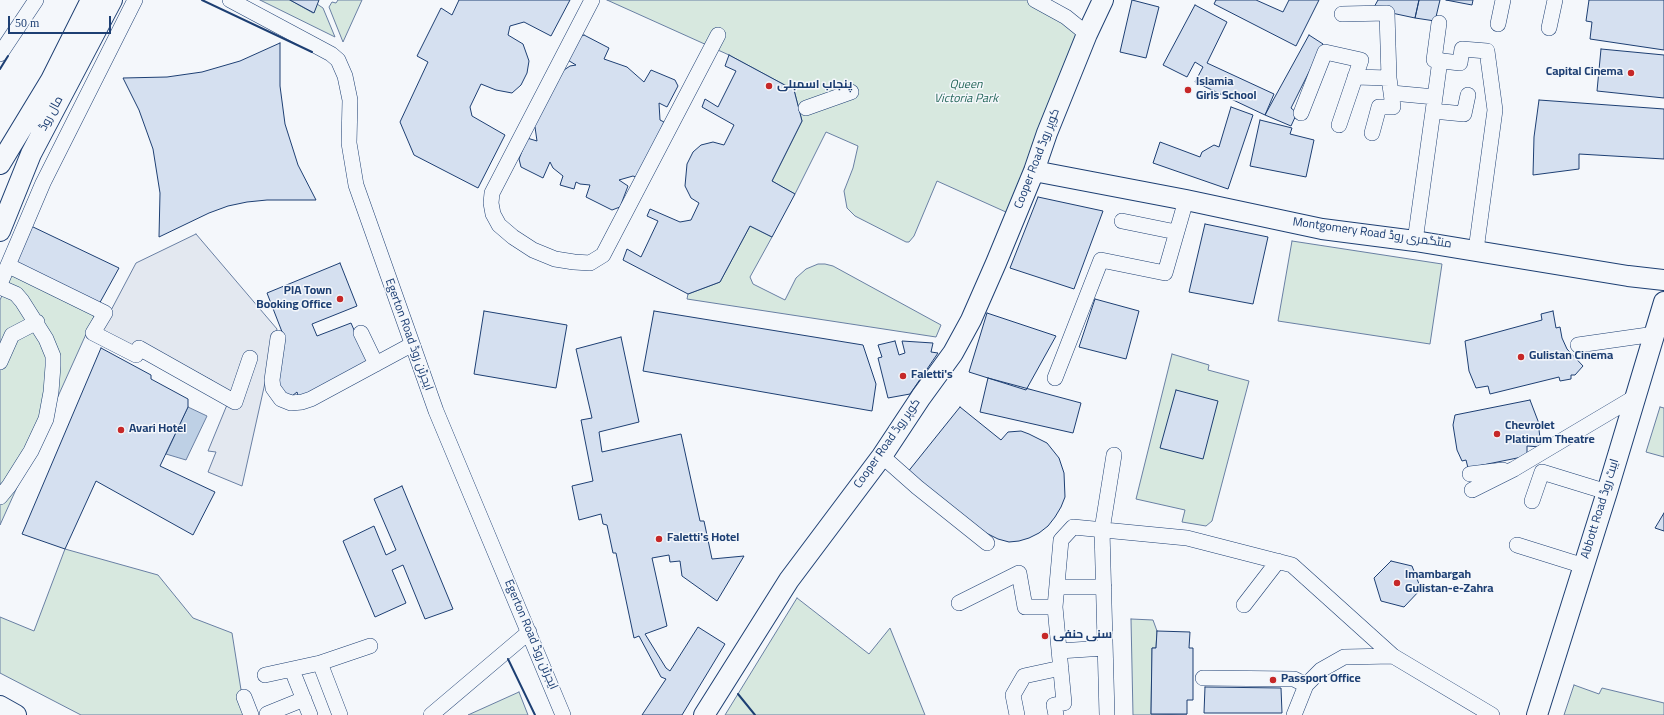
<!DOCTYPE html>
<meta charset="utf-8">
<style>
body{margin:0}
#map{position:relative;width:1664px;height:715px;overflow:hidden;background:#f4f7fb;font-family:Georgia,serif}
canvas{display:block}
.scale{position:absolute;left:8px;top:16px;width:103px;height:18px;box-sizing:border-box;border:2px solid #1d3f73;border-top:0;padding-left:5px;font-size:12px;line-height:14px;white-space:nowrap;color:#1d3f73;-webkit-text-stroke:3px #f4f7fb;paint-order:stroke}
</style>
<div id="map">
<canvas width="1664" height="715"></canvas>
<div class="scale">50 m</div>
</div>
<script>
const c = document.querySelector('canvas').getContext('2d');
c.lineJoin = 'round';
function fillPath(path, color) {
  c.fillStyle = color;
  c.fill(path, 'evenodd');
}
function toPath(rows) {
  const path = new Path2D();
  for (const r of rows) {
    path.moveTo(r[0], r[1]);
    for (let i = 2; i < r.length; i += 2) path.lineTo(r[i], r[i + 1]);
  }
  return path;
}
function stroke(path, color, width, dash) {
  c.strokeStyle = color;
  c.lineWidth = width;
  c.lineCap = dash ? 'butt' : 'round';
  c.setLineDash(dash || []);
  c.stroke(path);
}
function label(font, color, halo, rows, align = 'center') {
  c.font = font + ' Georgia,Cairo,serif';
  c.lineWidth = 3;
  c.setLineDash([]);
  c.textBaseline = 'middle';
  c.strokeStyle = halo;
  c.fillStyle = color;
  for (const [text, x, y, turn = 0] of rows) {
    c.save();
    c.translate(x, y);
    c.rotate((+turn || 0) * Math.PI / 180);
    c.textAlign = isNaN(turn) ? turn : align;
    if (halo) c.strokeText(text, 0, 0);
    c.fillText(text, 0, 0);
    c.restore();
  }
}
const green = toPath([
 [260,0,290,0,313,13,317,4,323,8,335,37,260,0],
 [338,0,362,0,343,42,329,7,332,2,336,3,338,0],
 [607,0,1033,0,1086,29,1017,217,937,181,914,236,909,242,906,242,855,216,847,208,844,191,853,168,858,146,826,132,795,194,772,181,802,121,794,90,729,55,607,0],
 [750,226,772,237,750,277,753,284,785,300,796,278,806,269,818,264,825,264,833,266,941,325,936,337,687,299,688,294,720,282,750,226],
 [1292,241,1442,264,1430,344,1278,321,1292,241],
 [12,273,96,312,0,525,0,300,12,273],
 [1172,354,1209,365,1208,370,1249,381,1212,521,1206,526,1182,522,1185,510,1136,499,1172,354],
 [1660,407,1664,408,1664,457,1646,452,1660,407],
 [65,549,158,575,193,618,232,633,245,715,81,715,0,673,0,617,34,631,65,549],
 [797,598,869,654,890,628,925,715,725,715,797,598],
 [1131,619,1153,620,1157,631,1156,648,1152,648,1151,714,1187,715,1133,715,1131,619],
 [1574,685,1599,694,1602,688,1664,703,1664,715,1564,715,1574,685],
 [519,692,528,715,468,715,519,692]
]);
fillPath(green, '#d7e8df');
stroke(green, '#687fa3', 1);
const parking = toPath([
 [196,234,277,329,242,486,208,472,216,452,208,451,229,400,208,395,213,381,163,354,149,360,99,333,136,263,196,234]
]);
fillPath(parking, '#e3e8f0');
stroke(parking, '#687fa3', 1);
const water = toPath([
 [188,407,207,416,186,460,166,454,188,407]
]);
fillPath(water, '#bed0e5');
stroke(water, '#687fa3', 1);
const building = toPath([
 [290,0,319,0,314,13,290,0],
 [459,0,570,0,551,36,524,22,510,26,508,35,523,44,529,61,527,73,521,85,512,93,496,90,481,84,470,107,472,116,505,135,478,188,414,155,400,122,428,62,417,56,441,8,452,15,459,0],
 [1132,0,1159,7,1146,58,1120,52,1132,0],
 [1216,0,1256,0,1283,12,1289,0,1319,0,1296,46,1214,4,1216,0],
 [1378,0,1419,0,1415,18,1373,9,1378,0],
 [1419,0,1440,0,1435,21,1415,18,1419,0],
 [1446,0,1473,0,1472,5,1446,0],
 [1589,0,1664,0,1664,50,1590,39,1592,22,1586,21,1589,0],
 [1195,5,1227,22,1207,63,1274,94,1265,115,1195,82,1203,67,1195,62,1187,77,1163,65,1195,5],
 [584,35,609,48,604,59,627,67,644,82,651,70,675,80,678,86,667,107,659,103,660,120,664,122,638,178,633,176,619,180,628,186,620,207,612,210,586,197,590,185,580,184,576,182,574,189,560,185,563,176,553,168,550,162,543,178,521,167,519,159,527,138,537,141,535,127,529,124,561,72,570,66,576,65,566,59,577,38,584,35],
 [1309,35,1323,44,1291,108,1297,113,1291,126,1265,115,1309,35],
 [280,43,280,86,285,124,298,165,316,200,267,200,247,202,228,206,209,213,159,237,160,193,153,149,139,110,123,78,167,77,202,72,240,61,280,43],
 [1601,49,1664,55,1664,98,1597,91,1601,49],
 [729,55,794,90,802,121,772,181,795,194,772,237,750,226,720,282,688,294,623,260,627,249,641,257,658,221,647,216,650,209,680,222,691,220,699,203,691,198,685,186,687,164,693,152,701,145,713,142,724,145,734,125,702,107,705,99,718,107,736,71,725,66,729,55],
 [1539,100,1664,109,1664,159,1579,154,1579,169,1533,175,1534,137,1539,100],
 [1231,107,1253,115,1228,189,1153,163,1160,142,1200,157,1202,152,1214,145,1219,147,1231,107],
 [1260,120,1292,128,1290,134,1314,140,1306,177,1250,166,1260,120],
 [1038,197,1103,211,1074,289,1010,268,1038,197],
 [1205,224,1268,237,1253,304,1189,292,1205,224],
 [31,226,119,268,98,306,12,266,31,226],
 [340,263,357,306,312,324,317,336,351,323,368,362,299,400,297,392,292,396,281,393,277,381,284,337,267,293,340,263],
 [1095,299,1139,311,1126,359,1079,347,1095,299],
 [484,311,567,325,556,388,474,374,484,311],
 [654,311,863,345,876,384,872,411,643,371,654,311],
 [1553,311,1556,328,1560,327,1562,338,1567,349,1583,366,1575,375,1571,375,1571,379,1560,381,1559,377,1490,394,1488,386,1476,388,1469,371,1465,341,1542,320,1541,314,1553,311],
 [987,313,1056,336,1026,390,969,372,987,313],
 [621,337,639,422,599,432,602,452,681,434,700,521,704,521,712,559,744,556,717,601,682,576,680,561,670,562,669,555,652,558,667,626,645,634,666,668,670,671,698,627,725,644,682,715,642,715,666,679,661,677,639,636,634,638,616,553,613,553,607,525,603,524,601,514,579,520,572,486,593,481,581,420,592,418,576,349,621,337],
 [895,341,899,355,905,353,902,341,933,343,931,352,938,353,910,394,888,398,878,358,882,357,878,345,895,341],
 [101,348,151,375,151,379,188,399,188,407,160,466,215,492,193,535,96,481,65,549,22,534,101,348],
 [988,378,1081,403,1073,433,980,412,988,378],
 [1176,390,1218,401,1203,459,1160,448,1176,390],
 [1530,400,1538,421,1541,447,1527,446,1527,456,1468,468,1466,460,1462,461,1457,450,1453,425,1455,415,1530,400],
 [960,407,1001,440,1008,432,1021,431,1029,434,1047,443,1059,458,1064,473,1065,497,1061,507,1055,517,1048,526,1039,533,1029,538,1019,541,1009,542,998,539,986,533,907,473,960,407],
 [402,486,453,609,425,619,403,565,392,570,406,603,375,617,343,541,374,526,386,555,396,550,374,499,402,486],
 [1664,513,1664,531,1655,528,1664,513],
 [1391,561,1412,566,1421,589,1404,607,1381,601,1374,578,1391,561],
 [1157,631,1190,632,1189,648,1193,648,1193,700,1187,700,1187,714,1151,714,1152,648,1156,648,1157,631],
 [1205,687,1281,688,1282,713,1204,713,1205,687]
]);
fillPath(building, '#d5e0f0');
stroke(building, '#1d3f73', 1);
const minor = toPath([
 [230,0,331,54,338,60,345,76,350,100,349,143,356,185,436,411,563,715],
 [592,0,492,193,491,203,493,214,499,225,513,237,533,250,555,259,574,262,590,263,603,255,718,35],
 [1035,0,1066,17,1087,34],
 [1342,14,1387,13,1389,78,1393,107,1379,107,1372,133],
 [1439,23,1434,60,1460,63,1462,49,1487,51,1495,110,1476,250],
 [1498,24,1503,0],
 [1549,28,1555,0],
 [0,54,36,0],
 [1355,77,1389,78],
 [1392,93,1435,97,1415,241],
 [1435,97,1440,60],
 [806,108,851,92],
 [1433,111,1464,114,1468,95],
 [1301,113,1325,52,1361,60,1339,125],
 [1122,221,1176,232],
 [9,266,105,313,93,333,136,355,139,348,235,402,250,358],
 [0,284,43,183,135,0],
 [0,287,16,294,22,301,46,339,53,356,53,366,51,392,46,419,31,451,9,486,0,497],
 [361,333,376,364],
 [278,338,272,380,273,388,281,399,291,403,302,402,311,399,411,345],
 [1578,345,1655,334],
 [0,362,12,335,37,322],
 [1055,378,1101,260,1165,273,1186,200],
 [882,456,917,487,987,543],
 [1470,474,1503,470],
 [1472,490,1514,469,1635,397],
 [1532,501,1542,472,1607,492],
 [1517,545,1584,566],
 [1057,587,1104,587],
 [959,603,1019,573,1025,607,1055,607],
 [1244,605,1278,561],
 [1059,651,1105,648],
 [320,663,340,715],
 [292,670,310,715],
 [265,675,320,663,370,646],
 [1203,678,1294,679,1306,685],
 [244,697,251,715],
 [267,714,304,699],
 [431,715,529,632],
 [1017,715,1013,695,1024,676,1061,668],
 [1056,715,1054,705,1064,703,1055,607,1061,540,1073,527,1187,538,1292,565,1393,656,1492,715],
 [1107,715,1102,530,1114,455],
 [1294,715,1306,685,1321,670,1344,657,1393,656]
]);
const major = toPath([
 [0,164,51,80,91,0],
 [1034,171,1186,200,1322,229,1415,241,1628,276,1664,280],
 [0,231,31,154,112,0],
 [0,706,16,715],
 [704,715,789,580,882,456,921,397,953,353,971,320,996,263,1034,171,1047,133,1087,34,1103,0],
 [1537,715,1607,492,1664,302]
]);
stroke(minor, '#1d3f73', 16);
stroke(major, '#1d3f73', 22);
stroke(minor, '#f4f7fb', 15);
stroke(major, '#f4f7fb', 20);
stroke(toPath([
 [202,0,312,52],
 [0,69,8,56],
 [508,659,535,715],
 [738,694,755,715]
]), '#1d3f73', 2);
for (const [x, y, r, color] of [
 [1631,73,4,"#c62828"],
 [769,86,4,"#c62828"],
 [1188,90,4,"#c62828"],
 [340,299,4,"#c62828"],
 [1521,357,4,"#c62828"],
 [903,376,4,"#c62828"],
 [121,430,4,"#c62828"],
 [1497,434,4,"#c62828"],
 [659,539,4,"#c62828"],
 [1397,583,4,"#c62828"],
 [1045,636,4,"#c62828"],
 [1273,680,4,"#c62828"]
]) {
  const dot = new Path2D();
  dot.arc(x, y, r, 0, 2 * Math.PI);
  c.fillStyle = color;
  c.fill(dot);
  stroke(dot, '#f4f7fb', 1.5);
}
label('bold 12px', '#1d3f73', '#f4f7fb', [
 ["Capital Cinema",1623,73,"right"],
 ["Islamia",1196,83],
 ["Girls School",1196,97],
 ["پنجاب اسمبلی",777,86],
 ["PIA Town",332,292,"right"],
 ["Booking Office",332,306,"right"],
 ["Gulistan Cinema",1529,357],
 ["Faletti's",911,376],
 ["Chevrolet",1505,427],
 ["Platinum Theatre",1505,441],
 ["Avari Hotel",129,430],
 ["Faletti's Hotel",667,539],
 ["Imambargah",1405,576],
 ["Gulistan-e-Zahra",1405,590],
 ["سنی حنفی",1053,636],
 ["Passport Office",1281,680]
], 'left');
label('italic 12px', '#2c6c60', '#f4f7fb', [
 ["Queen",966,86],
 ["Victoria Park",966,100]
]);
label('12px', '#1d3f73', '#f4f7fb', [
 ["مال روڈ",52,114,-62],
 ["Cooper Road کوپر روڈ",1038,159,-69],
 ["Montgomery Road منٹگمری روڈ",1372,234,8],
 ["Egerton Road ایجرٹن روڈ",408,335,70],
 ["Cooper Road کوپر روڈ",888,444,-55],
 ["Abbott Road ایبٹ روڈ",1601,509,-73],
 ["Egerton Road ایجرٹن روڈ",530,635,67]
]);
</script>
